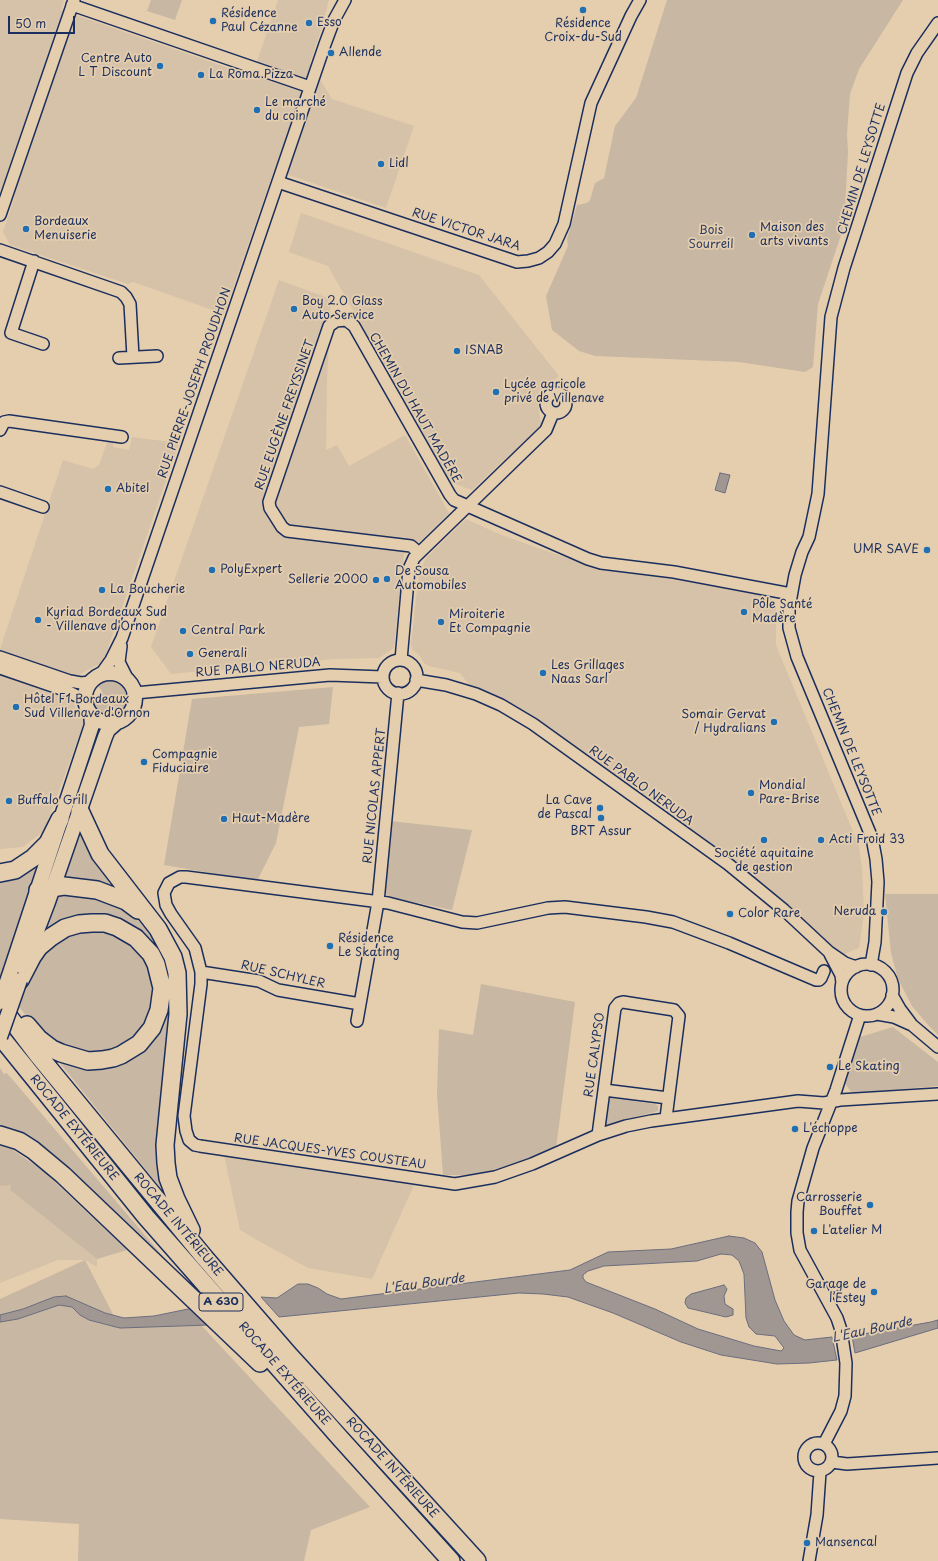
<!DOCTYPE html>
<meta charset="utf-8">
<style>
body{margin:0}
#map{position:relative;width:938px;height:1561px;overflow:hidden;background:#e5ceae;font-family:"Playpen Sans",sans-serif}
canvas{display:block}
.scale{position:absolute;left:8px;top:16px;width:67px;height:18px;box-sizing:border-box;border:2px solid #1b2f5e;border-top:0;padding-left:5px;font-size:12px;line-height:14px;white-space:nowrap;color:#1b2f5e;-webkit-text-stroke:3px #e5ceae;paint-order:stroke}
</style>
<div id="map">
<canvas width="938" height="1561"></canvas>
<div class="scale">50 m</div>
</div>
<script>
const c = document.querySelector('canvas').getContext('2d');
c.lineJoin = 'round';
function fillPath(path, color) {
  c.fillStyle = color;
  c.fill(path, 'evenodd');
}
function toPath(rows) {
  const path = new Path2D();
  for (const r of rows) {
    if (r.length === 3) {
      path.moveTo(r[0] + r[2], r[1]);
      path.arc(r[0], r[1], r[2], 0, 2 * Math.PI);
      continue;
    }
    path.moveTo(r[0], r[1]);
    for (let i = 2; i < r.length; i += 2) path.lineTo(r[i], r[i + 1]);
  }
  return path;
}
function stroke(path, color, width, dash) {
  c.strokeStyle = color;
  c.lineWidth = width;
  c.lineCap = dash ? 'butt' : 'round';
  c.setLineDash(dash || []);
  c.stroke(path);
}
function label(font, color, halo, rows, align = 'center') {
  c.font = font + ' "Playpen Sans",sans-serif';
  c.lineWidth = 3.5;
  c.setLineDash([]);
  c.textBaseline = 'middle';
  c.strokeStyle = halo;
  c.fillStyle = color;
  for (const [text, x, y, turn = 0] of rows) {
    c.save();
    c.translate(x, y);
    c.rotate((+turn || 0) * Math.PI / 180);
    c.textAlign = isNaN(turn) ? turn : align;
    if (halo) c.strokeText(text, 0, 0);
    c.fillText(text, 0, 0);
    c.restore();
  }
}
fillPath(toPath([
 [0,0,64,0,61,10,252,76,278,0,329,0,323,24,310,63,332,99,414,126,386,208,274,170,224,314,133,282,128,284,10,245,3,232,15,196,0,191],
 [301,213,479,275,559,376,551,383,540,395,538,404,541,424,539,427,472,490,450,482,328,266,289,252],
 [279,280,331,299,327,381,326,450,337,445,349,466,405,435,449,513,423,539,404,553,394,648,379,658,334,659,171,674,151,647],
 [109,437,114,438,113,447,129,450,132,437,179,443,103,662,80,674,71,698,84,723,44,831,23,847,0,849,0,649,63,460,93,469,99,465],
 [466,519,499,534,555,554,604,568,643,573,768,595,776,605,776,645,859,846,862,868,864,913,859,948,844,954,829,952,806,929,533,724,476,694,460,673,429,666,424,663,419,655,412,649,411,644,419,571,427,557],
 [224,1155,414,1185,372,1279,308,1268,257,1240,240,1230],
 [11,1184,10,1190,97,1259,97,1267,85,1260,58,1260,0,1283,0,1186]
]), '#d6c2a8');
fillPath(toPath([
 [151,0,182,0,175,20,147,11],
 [667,0,903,0,859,69,850,94,847,134,848,152,845,209,842,232,818,304,813,367,805,372,739,362,595,356,579,351,552,330,546,296,568,246,567,239,577,205,587,203,590,200,595,183,604,178,615,126,636,98],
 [109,681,114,682,123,687,127,696,125,706,123,710,119,713,109,716,105,715,96,710,92,701,100,698,102,691,98,686,104,682],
 [333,687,329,724,299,727,276,843,257,881,164,865,192,699],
 [390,821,472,830,452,910,394,898,384,893],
 [82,826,100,866,116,890,63,880],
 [37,864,14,948,0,982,0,878],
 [61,890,102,896,141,918,159,941,172,979,167,1196,55,1057,135,1050,165,982,121,924,46,935,46,930,50,918],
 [885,894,938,894,938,1035,929,1026,912,1006,898,979,891,953],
 [87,928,122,936,144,956,154,985,153,1005,146,1022,136,1036,121,1046,103,1053,73,1052,43,1035,19,1007,26,977,52,941],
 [481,984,575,1002,556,1148,522,1161,477,1175,443,1175,437,1094,439,1029,473,1035],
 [893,1027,938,1062,938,1086,852,1093,844,1082,860,1037],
 [0,1068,4,1074,7,1073,183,1280,0,1131],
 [611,1098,655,1104,658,1106,658,1111,604,1126,608,1099],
 [0,1145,13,1150,42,1170,127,1250,97,1259,10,1190,11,1185,0,1186],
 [85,1260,117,1322,200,1324,370,1507,311,1530,304,1561,78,1561,79,1524,0,1519,0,1299]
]), '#c8b7a2');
const water = toPath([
 [720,473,730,475,725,493,715,490,720,473],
 [729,1236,744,1238,755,1243,762,1252,775,1300,784,1321,794,1335,805,1340,832,1337,837,1360,809,1363,777,1364,721,1355,681,1342,613,1313,568,1297,543,1294,519,1293,279,1317,261,1297,277,1298,298,1284,308,1284,318,1288,327,1294,341,1299,570,1270,608,1252,671,1249,729,1236],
 [721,1254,732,1255,739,1261,744,1274,746,1318,749,1327,756,1334,775,1336,784,1348,781,1351,754,1346,698,1329,655,1309,586,1282,583,1278,583,1275,588,1271,604,1266,697,1261,721,1254],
 [724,1285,727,1289,724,1296,725,1304,733,1309,733,1315,726,1317,688,1308,685,1303,686,1298,691,1294,724,1285],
 [66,1296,105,1313,124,1318,154,1316,193,1308,209,1325,120,1328,89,1320,80,1315,72,1307,59,1305,18,1319,0,1322,0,1315,23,1309,54,1297,66,1296],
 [938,1320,938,1328,855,1353,852,1336,931,1322,938,1320]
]);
fillPath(water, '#a09793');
stroke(water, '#6b6d7e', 1);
const minor = toPath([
 [72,5,310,87],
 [278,182,517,262,528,261,539,258,548,252,555,244,564,224,591,103,631,16,640,0],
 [0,215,74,0],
 [0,250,121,292,126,297,130,304,133,357],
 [34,261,11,333,43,344],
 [119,358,157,356],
 [556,403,10],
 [0,430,4,422,9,421,122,437],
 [0,492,43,507],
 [418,552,411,546,287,531,282,527,270,508,269,502,329,326,336,321,346,320,354,326,450,495,454,500,588,559,601,563,674,572,791,594],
 [121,646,119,662,127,678],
 [0,657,70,681,81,683,90,682],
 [401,660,409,569,414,558,546,430,553,413],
 [400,677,17],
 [0,668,67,691,85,700],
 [101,674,111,660,122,638,325,44,334,20,345,0],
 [416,680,446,685,476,694,501,705,533,724,728,864,784,910,829,952,845,963,856,967],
 [135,693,330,675,383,677],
 [830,954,841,975,842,983],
 [867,990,26],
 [871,965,875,942,878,882,876,859,872,838,797,657,789,628,789,608,795,575,802,552,809,537,818,494,831,317,844,268,907,73,917,53,938,23],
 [824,971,821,978,819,980,816,980,729,943,673,922,646,917,565,907,548,908,477,923,462,922,388,903,186,877,180,877,169,883,164,893,166,905,171,914,195,948,201,972,201,984,184,1116,186,1131,189,1140,195,1145,200,1146,455,1184,495,1177,532,1164,598,1135,626,1126,651,1121,798,1101,824,1103,840,1100,938,1094],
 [201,972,259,981,278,990,360,1004],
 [892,995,900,1009,912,1025,938,1047],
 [877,1014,894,1017,912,1025],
 [357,1021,378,902,398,693],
 [604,1090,668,1098],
 [598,1135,615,1008,619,1003,623,1002,674,1010,679,1016,666,1118],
 [818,1457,14],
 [824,1444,841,1411,845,1396,846,1363,841,1330,837,1318,800,1250,797,1233,797,1212,798,1201,813,1148,836,1090,860,1015],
 [832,1462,847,1464,938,1458],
 [809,1561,817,1515,820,1472]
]);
const major = toPath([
 [110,698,25],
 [27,957,48,902,105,737,108,730,116,723],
 [11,970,92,725,91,714]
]);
const highway = toPath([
 [80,811,100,854,158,929,173,957,177,973,178,1014,165,1145,166,1163,168,1178,176,1199,191,1230],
 [0,873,15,870,33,858,48,843,60,819],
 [38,890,64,886,97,890,126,901,138,910],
 [20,980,32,957,39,947,51,937,65,928,79,924,92,923,105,923,117,927,136,938,151,954,156,964,162,988,159,1010,152,1028,139,1044,121,1055,113,1058,102,1060,88,1061,61,1053,52,1049,39,1039,27,1025],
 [0,1005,38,1055,205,1258,290,1356,477,1561],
 [0,1036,146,1217,340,1438,451,1561],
 [0,1135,19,1141,33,1150,63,1175,260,1363]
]);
stroke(minor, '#1b2f5e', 14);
stroke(major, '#1b2f5e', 17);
stroke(highway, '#1b2f5e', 20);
stroke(minor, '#e5ceae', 11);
stroke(major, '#e5ceae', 14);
stroke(highway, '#e5ceae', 17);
const majorBridge = toPath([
 [0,1002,11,970],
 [0,1037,20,980]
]);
stroke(majorBridge, '#1b2f5e', 17, []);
stroke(majorBridge, '#e5ceae', 14);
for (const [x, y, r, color] of [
 [583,10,4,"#1f6fb2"],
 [213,21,4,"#1f6fb2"],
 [309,23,4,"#1f6fb2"],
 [331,53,4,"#1f6fb2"],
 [160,66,4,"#1f6fb2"],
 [201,75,4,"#1f6fb2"],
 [257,110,4,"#1f6fb2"],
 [381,164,4,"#1f6fb2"],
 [26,229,4,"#1f6fb2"],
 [752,235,4,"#1f6fb2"],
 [294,309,4,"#1f6fb2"],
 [457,351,4,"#1f6fb2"],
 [496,392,4,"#1f6fb2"],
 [108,489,4,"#1f6fb2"],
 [927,550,4,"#1f6fb2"],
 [212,570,4,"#1f6fb2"],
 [387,579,4,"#1f6fb2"],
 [376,580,4,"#1f6fb2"],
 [102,590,4,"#1f6fb2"],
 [744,612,4,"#1f6fb2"],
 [38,620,4,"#1f6fb2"],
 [441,622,4,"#1f6fb2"],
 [183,631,4,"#1f6fb2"],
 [190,654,4,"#1f6fb2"],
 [543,673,4,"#1f6fb2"],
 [16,707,4,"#1f6fb2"],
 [774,722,4,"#1f6fb2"],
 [144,762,4,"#1f6fb2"],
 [751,793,4,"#1f6fb2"],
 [9,801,4,"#1f6fb2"],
 [600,808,4,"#1f6fb2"],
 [601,818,4,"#1f6fb2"],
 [224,819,4,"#1f6fb2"],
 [764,840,4,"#1f6fb2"],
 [821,840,4,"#1f6fb2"],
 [884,912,4,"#1f6fb2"],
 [730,914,4,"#1f6fb2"],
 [330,946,4,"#1f6fb2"],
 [830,1067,4,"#1f6fb2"],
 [795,1129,4,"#1f6fb2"],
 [870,1205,4,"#1f6fb2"],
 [814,1231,4,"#1f6fb2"],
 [874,1292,4,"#1f6fb2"],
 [807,1543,4,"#1f6fb2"]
]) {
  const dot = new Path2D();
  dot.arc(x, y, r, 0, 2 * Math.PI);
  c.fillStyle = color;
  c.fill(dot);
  stroke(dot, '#e5ceae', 1.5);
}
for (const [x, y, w] of [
 [221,1302,44]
]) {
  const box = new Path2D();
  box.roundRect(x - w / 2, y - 9, w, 18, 3);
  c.fillStyle = '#e5ceae';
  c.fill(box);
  stroke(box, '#1b2f5e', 1);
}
label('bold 11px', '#1b2f5e', null, [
 ["A 630",221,1302]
]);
label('12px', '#1b2f5e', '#e5ceae', [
 ["Résidence",221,14],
 ["Paul Cézanne",221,28],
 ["Esso",317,23],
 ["Résidence",583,24,"center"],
 ["Croix-du-Sud",583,38,"center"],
 ["Allende",339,53],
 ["Centre Auto",152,59,"right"],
 ["L T Discount",152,73,"right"],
 ["La Roma Pizza",209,75],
 ["Le marché",265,103],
 ["du coin",265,117],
 ["Lidl",389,164],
 ["Bordeaux",34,222],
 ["Menuiserie",34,236],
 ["Maison des",760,228],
 ["arts vivants",760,242],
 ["Boy 2.0 Glass",302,302],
 ["Auto Service",302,316],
 ["ISNAB",465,351],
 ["Lycée agricole",504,385],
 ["privé de Villenave",504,399],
 ["Abitel",116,489],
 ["UMR SAVE",919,550,"right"],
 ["PolyExpert",220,570],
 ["De Sousa",395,572],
 ["Automobiles",395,586],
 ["Sellerie 2000",368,580,"right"],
 ["La Boucherie",110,590],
 ["Pôle Santé",752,605],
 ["Madère",752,619],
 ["Kyriad Bordeaux Sud",46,613],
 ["- Villenave d'Ornon",46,627],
 ["Miroiterie",449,615],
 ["Et Compagnie",449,629],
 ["Central Park",191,631],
 ["Generali",198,654],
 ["Les Grillages",551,666],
 ["Naas Sarl",551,680],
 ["Hôtel F1 Bordeaux",24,700],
 ["Sud Villenave d'Ornon",24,714],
 ["Somair Gervat",766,715,"right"],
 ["/ Hydralians",766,729,"right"],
 ["Compagnie",152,755],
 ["Fiduciaire",152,769],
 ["Mondial",759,786],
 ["Pare-Brise",759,800],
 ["Buffalo Grill",17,801],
 ["La Cave",592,801,"right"],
 ["de Pascal",592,815,"right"],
 ["Haut-Madère",232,819],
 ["BRT Assur",601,832,"center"],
 ["Acti Froid 33",829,840],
 ["Société aquitaine",764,854,"center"],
 ["de gestion",764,868,"center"],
 ["Neruda",876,912,"right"],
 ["Color Rare",738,914],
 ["Résidence",338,939],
 ["Le Skating",338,953],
 ["Le Skating",838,1067],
 ["L'échoppe",803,1129],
 ["Carrosserie",862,1198,"right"],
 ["Bouffet",862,1212,"right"],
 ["L'atelier M",822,1231],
 ["Garage de",866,1285,"right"],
 ["l’Estey",866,1299,"right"],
 ["Mansencal",815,1543]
], 'left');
label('12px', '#1b2f5e', '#e5ceae', [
 ["CHEMIN DE LEYSOTTE",862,169,-73],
 ["RUE VICTOR JARA",466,230,18],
 ["RUE PIERRE-JOSEPH PROUDHON",195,383,-71],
 ["CHEMIN DU HAUT MADÈRE",415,408,60],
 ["RUE EUGÈNE FREYSSINET",285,415,-71],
 ["RUE PABLO NERUDA",258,668,-5],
 ["CHEMIN DE LEYSOTTE",851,752,68],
 ["RUE PABLO NERUDA",641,786,36],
 ["RUE NICOLAS APPERT",375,796,-84],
 ["RUE SCHYLER",283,975,13],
 ["RUE CALYPSO",595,1055,-82],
 ["ROCADE EXTÉRIEURE",74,1128,51],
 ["RUE JACQUES-YVES COUSTEAU",330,1152,8],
 ["ROCADE INTÉRIEURE",178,1225,50],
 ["ROCADE EXTÉRIEURE",284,1374,49],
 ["ROCADE INTÉRIEURE",392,1468,48]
]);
label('12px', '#2c3d65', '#e5ceae', [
 ["Bois",711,231],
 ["Sourreil",711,245]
]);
label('italic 13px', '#2f3f66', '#e5ceae', [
 ["L'Eau Bourde",424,1284,-8],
 ["L'Eau Bourde",872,1330,-12]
]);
</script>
